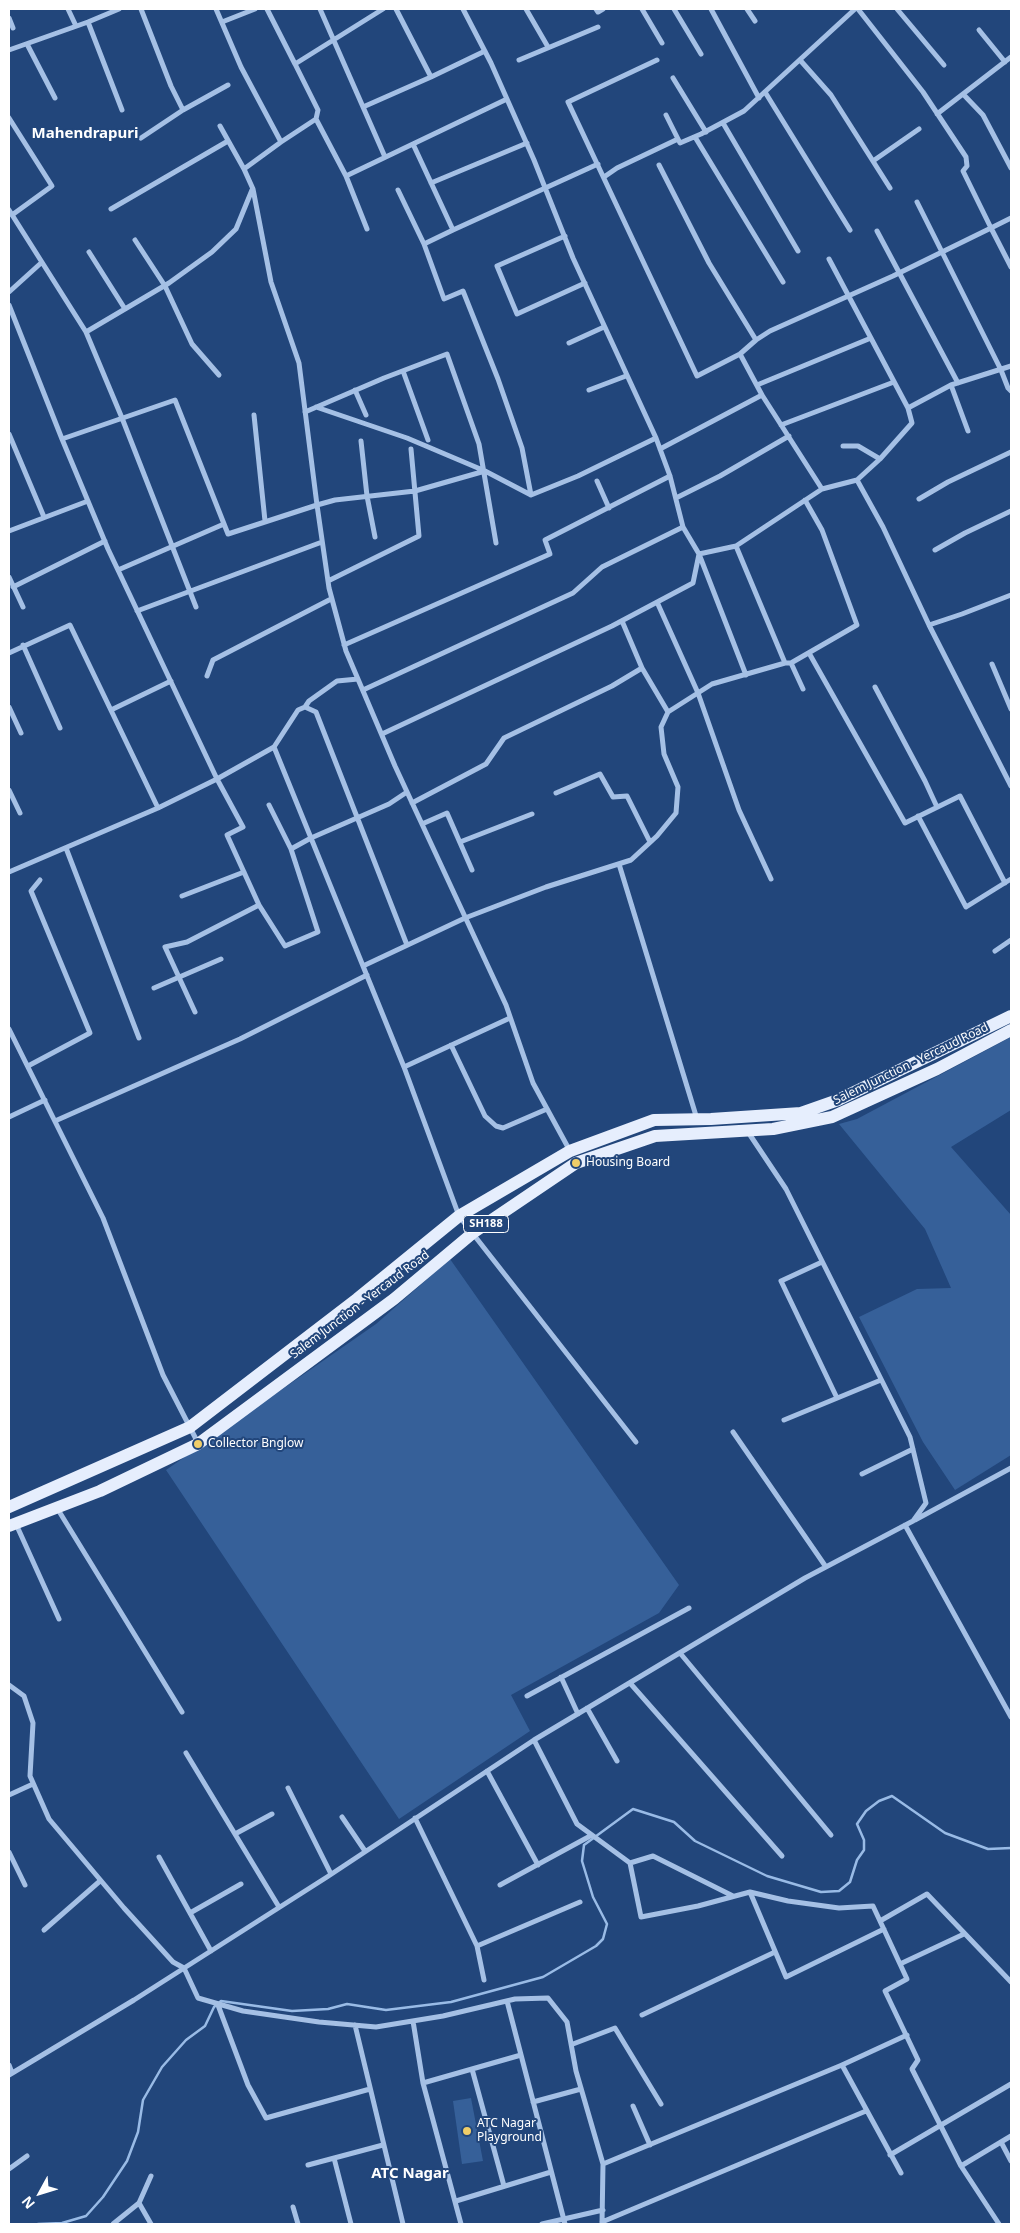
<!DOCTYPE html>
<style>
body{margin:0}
#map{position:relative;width:1020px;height:2233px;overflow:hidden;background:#22467b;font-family:"Noto Sans",sans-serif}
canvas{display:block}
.frame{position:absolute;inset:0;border:10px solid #fff;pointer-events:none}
.north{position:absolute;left:15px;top:2168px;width:50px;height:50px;-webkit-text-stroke:4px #22467b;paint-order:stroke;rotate:231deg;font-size:14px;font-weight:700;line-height:20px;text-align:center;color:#fff}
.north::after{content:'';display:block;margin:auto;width:18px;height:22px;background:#fff;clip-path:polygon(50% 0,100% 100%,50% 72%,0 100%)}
</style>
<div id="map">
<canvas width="1020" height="2233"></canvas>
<div class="frame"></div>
<div class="north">N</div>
</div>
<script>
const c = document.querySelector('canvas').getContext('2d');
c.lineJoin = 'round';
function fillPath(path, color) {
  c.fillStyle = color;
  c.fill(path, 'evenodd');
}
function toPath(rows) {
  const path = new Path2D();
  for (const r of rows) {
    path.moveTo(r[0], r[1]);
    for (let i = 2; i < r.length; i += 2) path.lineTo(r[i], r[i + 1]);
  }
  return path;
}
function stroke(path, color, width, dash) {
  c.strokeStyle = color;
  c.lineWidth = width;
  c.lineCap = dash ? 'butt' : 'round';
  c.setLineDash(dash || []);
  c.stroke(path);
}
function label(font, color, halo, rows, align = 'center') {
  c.font = font + ' "Noto Sans",sans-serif';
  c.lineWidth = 4;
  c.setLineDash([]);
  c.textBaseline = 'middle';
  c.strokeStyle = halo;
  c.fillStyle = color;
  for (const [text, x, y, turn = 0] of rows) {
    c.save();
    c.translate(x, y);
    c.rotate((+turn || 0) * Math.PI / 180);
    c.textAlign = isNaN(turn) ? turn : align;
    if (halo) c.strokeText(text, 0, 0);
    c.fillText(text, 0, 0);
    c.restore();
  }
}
fillPath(toPath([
 [1011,1037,1011,1110,951,1147,1011,1215,1011,1455,955,1490,923,1442,859,1317,917,1289,951,1288,925,1229,839,1124,857,1119],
 [450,1259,679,1585,659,1613,511,1695,530,1731,399,1819,166,1470,376,1324],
 [471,2098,483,2161,462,2164,453,2101]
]), '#366099');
stroke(toPath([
 [38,2224,62,2223,86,2216,103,2197,127,2161,138,2132,143,2100,162,2067,186,2040,205,2026,214,2007,221,2001,292,2011,328,2009,347,2004,386,2010,451,2002,543,1977,596,1946,603,1939,607,1924,593,1897,582,1861,584,1845,633,1809,674,1822,695,1841,767,1876,821,1892,839,1891,850,1882,857,1860,864,1850,864,1840,857,1824,866,1811,879,1801,892,1796,945,1833,988,1849,1011,1848]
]), '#99bbe6', 2.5);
stroke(toPath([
 [68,9,76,26],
 [141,9,171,86,183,110],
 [216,9,241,67,281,142,316,119,346,176,507,99],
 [267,9,295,64],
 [320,9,385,157],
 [396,9,431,77,485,51],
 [463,9,491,63,534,160,573,258,656,438,670,476,683,527,699,554,736,546],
 [526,9,548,47],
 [596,9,598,12,603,9],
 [642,9,662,43],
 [674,9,701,54],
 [711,9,759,98],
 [747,9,755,21],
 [858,9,923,92,966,157,967,166,963,171,991,228,1011,218],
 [897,9,944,65],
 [9,18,13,28],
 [88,22,122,110],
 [222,22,255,9],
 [979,30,1005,62],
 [27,44,55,98],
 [9,50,88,22,119,9],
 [519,60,598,27],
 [657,60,568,102,697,376,740,354],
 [800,60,831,95,890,188],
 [673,78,706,132],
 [765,92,850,230],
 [963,94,983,115,1011,168],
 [363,107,431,77],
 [937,114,1011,57],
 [666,115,680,143,701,134,744,111,855,9],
 [9,118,52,186,12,215],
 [316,119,318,110,295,64,383,9],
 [723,123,798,251],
 [220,126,244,169],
 [695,137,783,282],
 [141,138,183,110,228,85],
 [413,144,453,230,424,244,444,299,463,291,498,379,522,448,531,495,485,471,415,491,335,500,317,505,329,588,346,651,395,766,506,1005,533,1083,570,1151],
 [873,161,919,129],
 [659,165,709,263,756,340],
 [346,176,367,229],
 [604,177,617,168,678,139],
 [431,183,527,143],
 [398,190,424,244],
 [917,202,1001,370,1008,388,1011,391],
 [111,209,228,141],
 [9,210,86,332,169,283,212,252,236,229,252,190],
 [453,230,598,164],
 [877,231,958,383],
 [565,236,497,266,517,314,585,283],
 [135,240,165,286,192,344,219,375],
 [89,252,125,309],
 [829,259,908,408,951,385,1011,366],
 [9,292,41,263],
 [9,305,62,439,175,400,228,534,317,505,299,363,271,282,253,189,244,169,281,142],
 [86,332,122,418,196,607],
 [569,343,604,327],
 [403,371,428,440],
 [757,385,871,338],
 [951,385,968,431],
 [355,390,366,415],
 [589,390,626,376],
 [316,407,407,438,485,471],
 [908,408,912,423,880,459,857,480,883,527,929,625,1011,786],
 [305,412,384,378,447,354,479,444,496,543],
 [254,415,265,521],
 [781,425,894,382],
 [9,434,44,517],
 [62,439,108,549,217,779,243,827,227,835,259,905],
 [361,441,367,496,375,537],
 [843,446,858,446,880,459],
 [660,449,762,395],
 [857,480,822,489,762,395,740,354,756,340,770,331,893,276,991,228,1011,267],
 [597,481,609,508],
 [531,495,578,476,656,438],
 [676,498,720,476,789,436],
 [919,499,948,482,1011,452],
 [9,531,88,501],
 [935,550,965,533,1011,511],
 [118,570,224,524],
 [9,577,23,607],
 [328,581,419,536,411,449],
 [13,587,105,541],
 [657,602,698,693,739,810,771,879],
 [137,611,322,542],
 [929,625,962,614,1011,595],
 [23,645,60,728],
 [344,645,550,554,545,540,670,476],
 [9,653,70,625,158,808],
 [809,653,905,823,960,796,1005,883],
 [791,663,857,625,822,530,805,500],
 [992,664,1011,709],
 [642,668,668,712],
 [207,676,213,660,331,599],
 [875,687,925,781,937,807],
 [803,689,791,663,785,663,736,546,822,489],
 [363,690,573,593,602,567,683,527],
 [9,707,21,733],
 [305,707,316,712,407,945],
 [111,710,171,681],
 [382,734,612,626,693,583,699,554,746,675],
 [274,747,298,710,305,707,309,701,337,681,358,679],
 [9,790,20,813],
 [556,793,600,774,613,797,627,796,650,842],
 [412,803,486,764,504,738,612,686,642,668,622,621],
 [918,816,966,907,1011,879],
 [422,824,447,813,472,870],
 [460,842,532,814],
 [66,848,139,1038],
 [291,849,311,838,389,804,407,792],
 [619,864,697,1119],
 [9,872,158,808,217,779,274,747,363,966],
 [182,896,244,872],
 [995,951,1011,940],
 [154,988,221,959],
 [195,1012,165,947,187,942,259,905,285,946,318,932,291,849,269,805],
 [9,1029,103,1218,163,1375,198,1443],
 [451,1045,485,1116,496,1126,503,1128,547,1109],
 [28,1066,90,1033,31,891,40,880],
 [404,1067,510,1018],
 [9,1117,45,1100],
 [55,1121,240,1039,367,975],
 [822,1262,781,1281,837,1398],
 [784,1420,881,1380],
 [733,1432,826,1567],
 [636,1442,459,1216,404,1067,363,966,465,918,546,887,631,860,657,836,676,813,678,787,664,754,661,727,668,712,712,684,785,663],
 [862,1474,913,1449],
 [57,1508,182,1712],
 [915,1520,1011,1468],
 [16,1524,59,1619],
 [905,1525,1011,1717],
 [680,1653,831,1835],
 [561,1677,578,1714],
 [630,1683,782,1856],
 [9,1685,24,1696,33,1723,30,1776,49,1819,124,1908,173,1962,184,1968,198,1998,243,2011,319,2022,376,2027,443,2016,515,1999,548,1998,567,2022,576,2071,603,2164,602,2224],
 [527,1696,689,1608],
 [587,1708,617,1761],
 [534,1740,577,1824,630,1863,641,1917,698,1906,750,1892,788,1901,839,1908,873,1906,907,1979,885,1991,918,2060,912,2069,961,2166,999,2224],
 [186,1753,279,1907],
 [487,1771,538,1865],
 [288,1788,331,1874],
 [9,1795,33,1784],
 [342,1817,365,1851],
 [415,1818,477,1946],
 [235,1834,272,1814],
 [9,1852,25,1885],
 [159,1857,211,1951],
 [630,1863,653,1856,733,1896],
 [500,1885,592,1835],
 [750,1892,786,1977,884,1929],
 [190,1913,241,1884],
 [880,1921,927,1894,1011,1982],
 [44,1930,100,1881],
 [900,1964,964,1934],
 [484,1980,477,1946,580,1902],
 [507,2001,565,2224],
 [218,2005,248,2085,266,2118,370,2089],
 [642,2015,775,1952],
 [413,2021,423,2083,461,2224],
 [355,2025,403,2224],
 [573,2044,615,2028,661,2104],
 [9,2065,12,2073],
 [842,2065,901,2173],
 [472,2069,504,2186],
 [9,2075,134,2000,327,1877,534,1740,805,1578,913,1521,926,1503,910,1437,786,1189,748,1132],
 [423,2083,521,2055],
 [533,2102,581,2089],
 [633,2106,650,2145],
 [1001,2142,1011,2161],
 [890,2155,1011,2084],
 [334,2158,351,2224],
 [603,2164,842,2065,907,2035],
 [308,2165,383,2145],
 [961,2166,1011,2136],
 [9,2169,27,2156],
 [456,2201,551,2172],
 [139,2203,151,2224],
 [293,2207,298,2224],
 [602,2222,866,2111],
 [113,2224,139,2203,151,2176],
 [542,2224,603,2210]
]), '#a5c0e5', 5);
stroke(toPath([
 [9,1507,190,1427,357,1299,459,1216,570,1151,654,1120,711,1119,801,1113,838,1100,1011,1016],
 [9,1526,100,1491,198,1444,394,1299,474,1232,576,1163,655,1136,773,1129,832,1117,937,1069,1011,1030]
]), '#e6eefd', 12);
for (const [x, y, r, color] of [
 [576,1163,5,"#f0cd68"],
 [198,1444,5,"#f0cd68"],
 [467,2131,5,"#f0cd68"]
]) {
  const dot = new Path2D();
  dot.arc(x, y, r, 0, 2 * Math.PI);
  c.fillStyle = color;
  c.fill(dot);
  stroke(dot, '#22467b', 2);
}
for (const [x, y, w] of [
 [486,1224,45]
]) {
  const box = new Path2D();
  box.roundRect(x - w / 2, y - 8.5, w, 17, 4);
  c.fillStyle = '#22467b';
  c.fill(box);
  stroke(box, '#fff', 1);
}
label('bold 11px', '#fff', null, [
 ["SH188",486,1224]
]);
label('12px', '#fff', '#22467b', [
 ["Salem Junction - Yercaud Road",911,1064,-26],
 ["Salem Junction - Yercaud Road",360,1305,-37]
]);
label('12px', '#fff', '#22467b', [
 ["Housing Board",586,1163],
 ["Collector Bnglow",208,1444],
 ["ATC Nagar",477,2124],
 ["Playground",477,2138]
], 'left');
label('bold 15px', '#fff', '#22467b', [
 ["Mahendrapuri",85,134],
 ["ATC Nagar",410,2174]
]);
</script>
